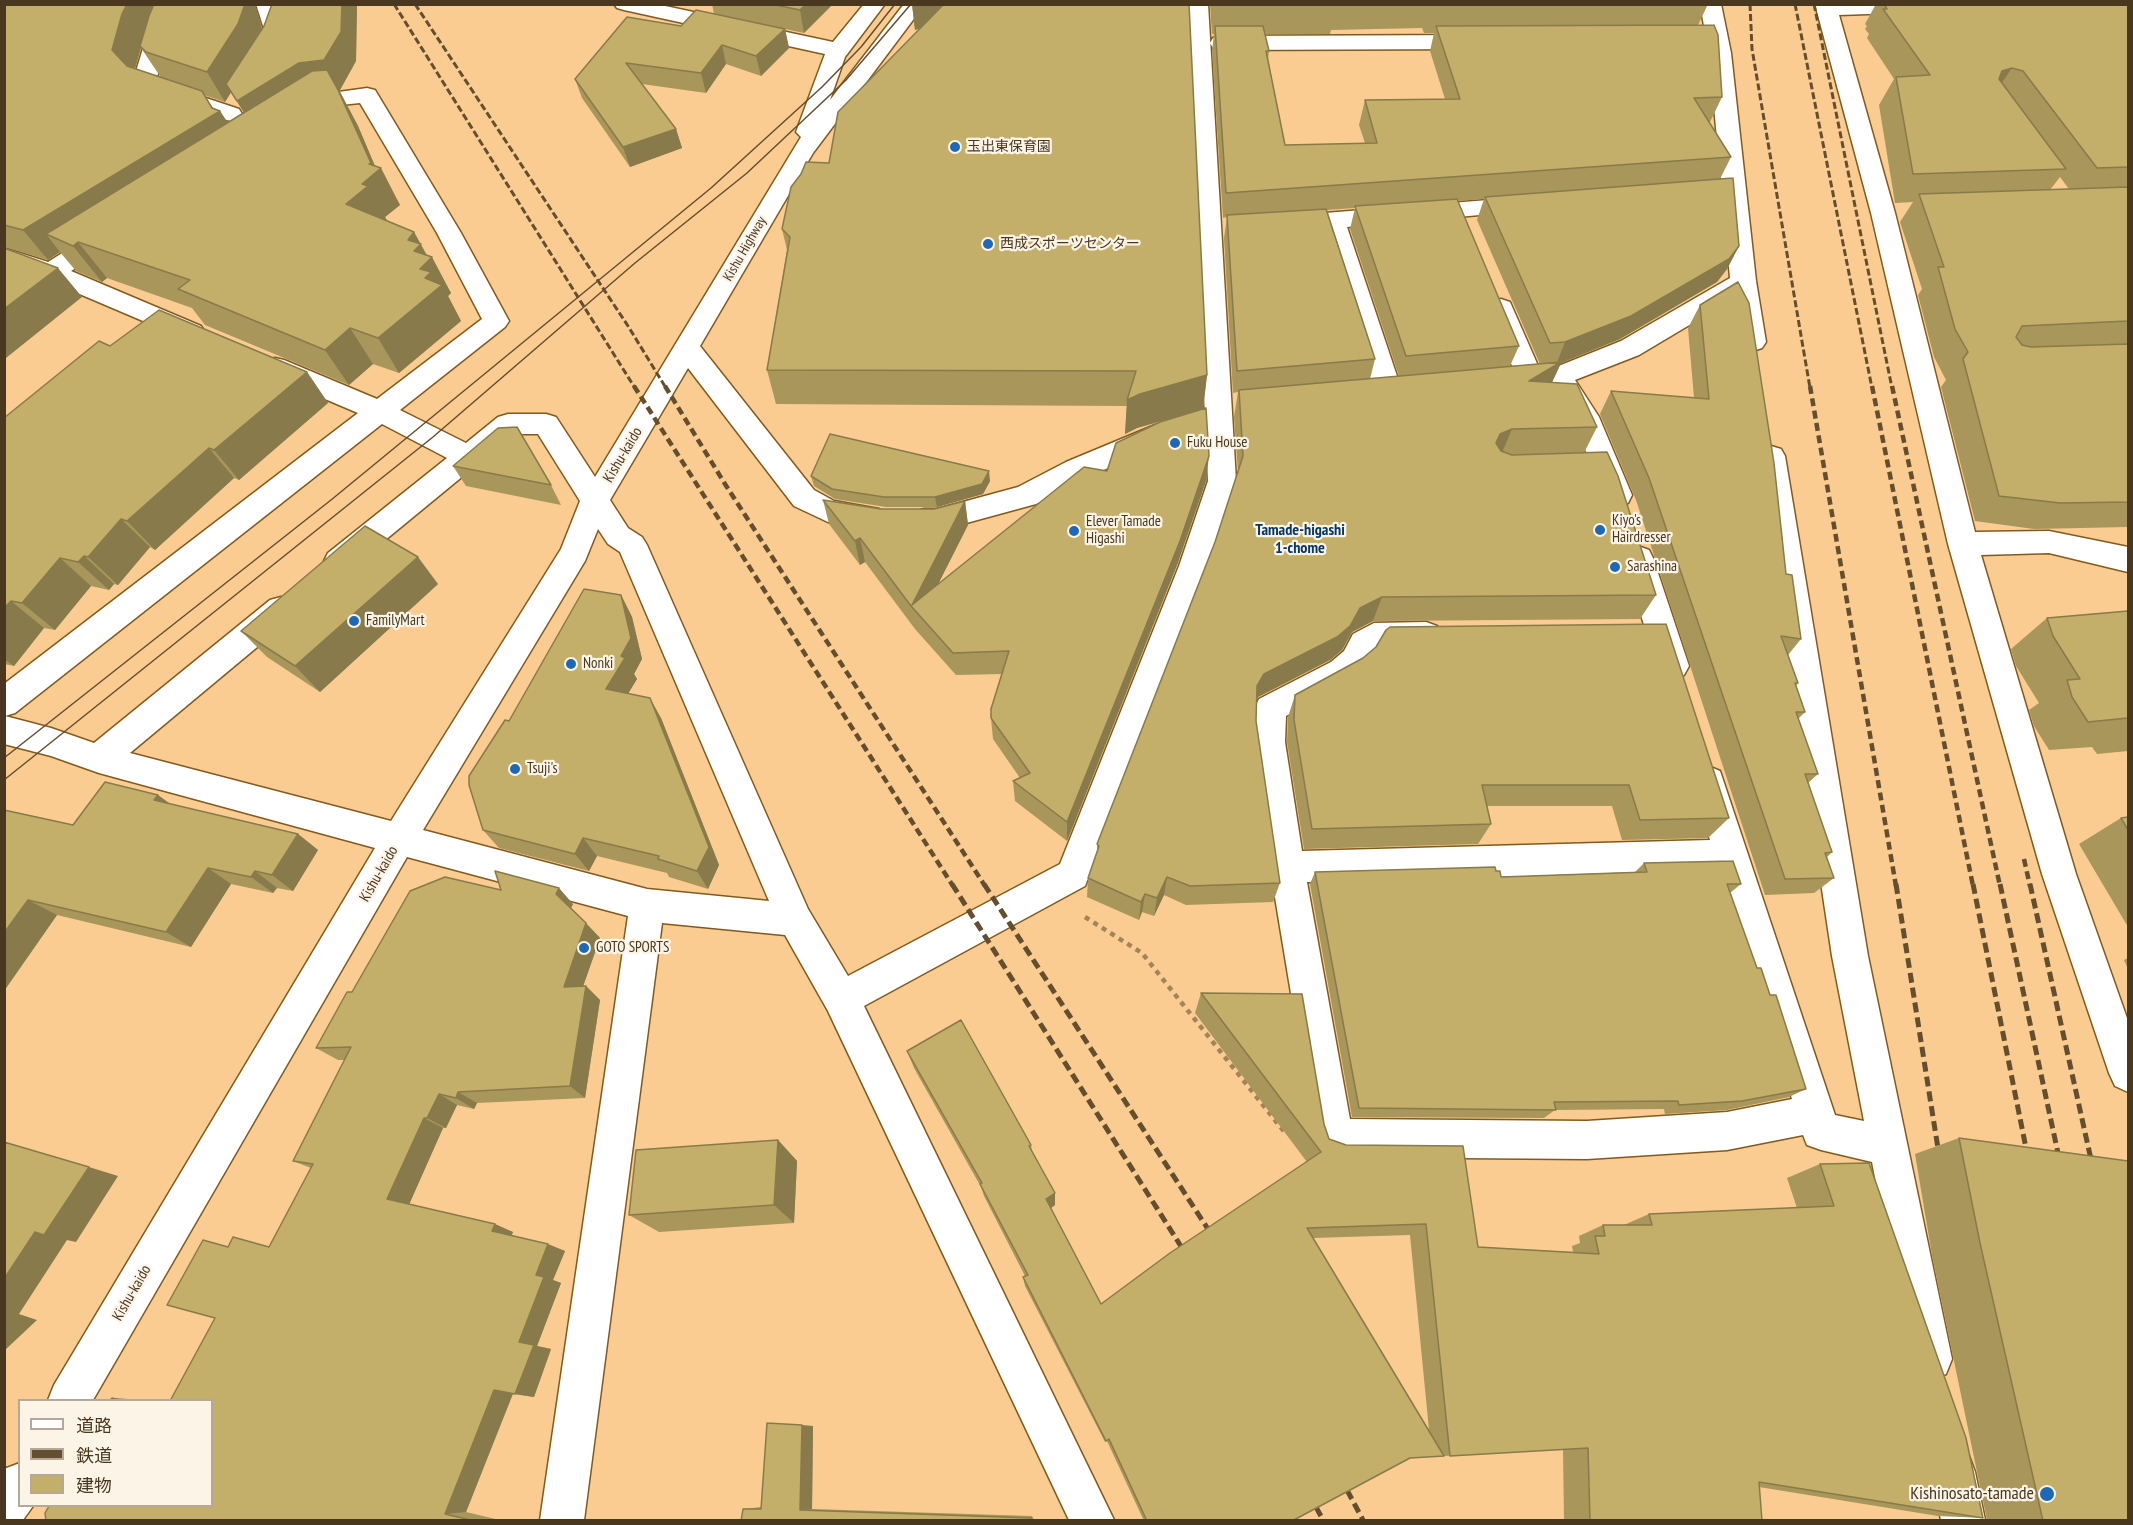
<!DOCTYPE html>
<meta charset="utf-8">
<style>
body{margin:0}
#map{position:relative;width:2133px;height:1525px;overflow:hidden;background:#facc91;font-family:"PT Sans Narrow","Noto Sans JP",sans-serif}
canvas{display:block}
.frame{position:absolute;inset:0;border:6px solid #49371f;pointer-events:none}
.legend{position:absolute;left:18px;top:1399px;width:195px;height:108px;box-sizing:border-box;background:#fdf4e8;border:2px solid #b5a898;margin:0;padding:8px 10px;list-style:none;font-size:18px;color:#49371f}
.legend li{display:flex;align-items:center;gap:12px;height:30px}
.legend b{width:30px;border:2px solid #b5a898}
</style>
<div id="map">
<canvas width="2133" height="1525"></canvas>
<div class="frame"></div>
<ul class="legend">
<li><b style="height:8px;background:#fff"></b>道路</li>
<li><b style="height:8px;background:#644e30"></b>鉄道</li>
<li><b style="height:16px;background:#c3af6a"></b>建物</li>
</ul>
</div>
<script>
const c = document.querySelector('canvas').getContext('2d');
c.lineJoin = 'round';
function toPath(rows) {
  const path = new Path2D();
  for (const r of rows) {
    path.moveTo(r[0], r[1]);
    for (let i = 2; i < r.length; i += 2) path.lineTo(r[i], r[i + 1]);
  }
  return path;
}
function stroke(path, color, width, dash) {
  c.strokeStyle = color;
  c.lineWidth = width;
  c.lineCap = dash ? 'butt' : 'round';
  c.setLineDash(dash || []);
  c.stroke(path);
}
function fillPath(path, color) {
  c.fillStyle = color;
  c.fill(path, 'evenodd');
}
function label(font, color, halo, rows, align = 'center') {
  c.font = font + ' "PT Sans Narrow","Noto Sans JP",sans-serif';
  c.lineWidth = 4.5;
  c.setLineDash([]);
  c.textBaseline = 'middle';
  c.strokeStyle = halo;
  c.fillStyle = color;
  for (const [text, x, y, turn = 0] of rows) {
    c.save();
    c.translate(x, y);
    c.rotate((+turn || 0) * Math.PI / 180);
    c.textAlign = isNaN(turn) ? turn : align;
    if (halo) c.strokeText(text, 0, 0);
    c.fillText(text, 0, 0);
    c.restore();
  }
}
const minor = toPath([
 [163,4,184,4,166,45,157,77,164,84,239,109,242,114,239,119,231,121,223,119,148,94,134,78,144,45,163,4],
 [256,4,277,4,287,32,276,60,268,62,260,60,257,55,265,32,256,4],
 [614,4,656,4,833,42,864,4,885,4,845,57,830,100,904,4,925,4,813,153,700,346,814,490,834,501,879,509,884,517,879,525,869,528,828,522,794,506,688,368,610,500,628,528,642,537,647,545,808,909,848,976,1060,864,1179,566,1208,481,1186,4,1208,4,1236,481,1209,566,1085,886,864,1006,1114,1520,1069,1520,828,1011,785,935,662,923,584,1520,540,1520,628,916,407,857,93,1400,48,1400,54,1385,375,848,99,773,51,756,4,744,4,684,358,413,266,374,262,367,266,360,275,358,284,360,377,399,482,319,437,233,360,103,331,106,310,119,302,121,294,119,291,114,294,109,317,95,367,88,375,90,461,233,509,321,505,327,400,410,466,443,498,417,508,414,546,414,556,417,595,477,801,137,796,132,825,54,624,10,617,8,614,4],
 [382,424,447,458,328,553,324,561,328,569,339,573,350,569,514,434,538,434,580,501,561,549,391,821,130,753,292,618,296,609,292,600,281,597,270,600,94,743,51,728,5,716,15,713,382,424],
 [598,529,608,544,620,552,769,901,647,889,423,830,585,561,598,529],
 [1700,4,1721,4,1731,53,1756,281,1766,342,1762,348,1753,351,1744,348,1740,342,1733,299,1639,355,1575,380,1599,417,1632,495,1628,503,1618,506,1608,503,1572,419,1552,386,1530,388,1520,385,1488,308,1492,302,1501,299,1510,302,1539,368,1556,367,1621,341,1730,278,1709,53,1700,4],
 [1815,4,1994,4,1991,8,1984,10,1839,15,1895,213,1975,532,2049,531,2128,547,2128,572,2049,553,1981,555,2076,874,2128,1021,2128,1092,2115,1086,2109,1073,2042,874,1948,544,1871,213,1815,4],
 [1476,35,1484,37,1487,42,1484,47,1476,49,1221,50,1213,48,1210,43,1213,38,1221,36,1476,35],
 [1526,197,1535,200,1538,205,1535,210,1347,227,1402,391,1398,398,1388,401,1378,398,1374,391,1323,229,1287,232,1278,230,1275,224,1278,218,1287,216,1526,197],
 [106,229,115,231,118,237,115,243,71,271,201,326,205,332,201,338,192,341,183,338,42,278,4,265,4,248,48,262,97,231,106,229],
 [1155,425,1165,428,1169,435,1165,442,1086,478,1036,504,937,531,924,531,914,528,909,520,914,512,924,509,937,509,1018,487,1066,462,1155,425],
 [1771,446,1781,449,1785,456,1868,956,1952,1359,1946,1374,1931,1380,1916,1374,1910,1359,1872,1162,1821,1150,1807,1145,1803,1135,1727,1150,1587,1159,1334,1157,1320,1152,1315,1138,1270,867,1253,742,1254,709,1259,699,1331,662,1344,651,1353,634,1374,623,1426,622,1437,626,1442,635,1437,644,1426,648,1380,649,1375,652,1366,669,1353,680,1286,716,1285,742,1302,851,1710,840,1691,781,1696,771,1708,766,1720,771,1835,1115,1864,1121,1832,956,1757,456,1761,449,1771,446],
 [1720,871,1792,1099,1727,1112,1587,1121,1350,1119,1307,882,1720,871],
 [1638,546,1649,550,1653,558,1689,666,1684,675,1673,679,1662,675,1657,666,1623,558,1627,550,1638,546],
 [1953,1450,1969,1456,1975,1472,1985,1520,1941,1520,1931,1472,1937,1456,1953,1450],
 [20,1463,20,1506,33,1506,23,1520,4,1520,4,1469,20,1463]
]);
stroke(minor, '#825a1d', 3);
stroke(toPath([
 [1085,917,1142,953,1286,1134]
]), '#a38359', 4.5, [5, 5]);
fillPath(minor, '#fff');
stroke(toPath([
 [4,758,331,500,711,188,822,87,861,47,895,4],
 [4,780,433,437,635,263,747,173,846,80,911,4]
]), '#644e30', 1.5);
stroke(toPath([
 [394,4,635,388],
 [415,4,628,326,666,388],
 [1750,4,1752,49,1810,388],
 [1795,4,1872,388],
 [1814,4,1892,388]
]), '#644e30', 3, [7, 3]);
stroke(toPath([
 [634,386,953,886],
 [665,386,725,484,985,886],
 [1810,386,1896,886],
 [1872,386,1973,886],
 [1892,386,2000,886],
 [2024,859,2030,886]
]), '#644e30', 4.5, [8, 4.5]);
stroke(toPath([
 [952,884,1189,1259],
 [984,884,1217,1243],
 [1896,884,1940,1161],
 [1973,884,2029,1163],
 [2000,884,2061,1167],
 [2030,884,2094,1173],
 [1340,1477,1363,1520],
 [1309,1494,1323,1520]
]), '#644e30', 5, [10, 5]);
fillPath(toPath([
 [4,4,255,4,262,30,264,26,272,4,357,4,356,61,340,90,339,90,358,126,375,166,400,205,385,217,387,221,414,232,427,255,451,293,448,296,461,321,399,373,373,364,349,385,205,325,192,308,107,278,102,282,76,271,60,252,48,260,4,247],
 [141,48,160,76,160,77,135,69],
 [231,92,244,113,228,123,220,111,213,108,204,95,225,102],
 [712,4,833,4,804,33,785,29,789,48,761,76,726,64,706,93,642,84,676,129,682,148,630,167,582,98,575,79,681,26,714,14],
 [912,4,1207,375,1203,409,1137,428,1125,434,1127,406,776,404,767,370,787,250,782,229,829,163,921,28,915,30],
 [1210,4,1708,4,1698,25,1722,97,1710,122,1709,122,1731,157,1720,179,1739,246,1727,269,1717,282,1620,339,1561,363,1552,382,1597,427,1584,453,1510,455,1656,595,1640,619,1373,621,1352,632,1342,650,1330,660,1258,697,1257,699,1256,721,1280,883,1273,902,1186,905,1164,895,1154,916,1142,912,1139,920,1087,897,1088,878,1097,852,1097,844,1215,542,1238,472,1234,417,1238,392,1233,393,1224,238,1227,217,1223,218,1212,51,1214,34,1212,34],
 [1422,28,1424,33,1434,33,1430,51,1445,99,1365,100,1359,125,1365,143,1285,145,1268,59,1269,51,1265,34,1330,34,1331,30],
 [1484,199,1477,220,1540,364,1510,366,1519,346,1457,201],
 [1355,208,1350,229,1399,376,1370,379,1375,359,1327,210],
 [1876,4,2128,4,2128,527,2034,529,1975,521,1941,387,1946,380,1934,357,1918,295,1922,289,1900,222,1913,202,1895,203,1879,105,1894,79,1867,38,1869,34,1865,29,1867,26,1865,24],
 [2060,177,2069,189,2050,190],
 [1700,305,1786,574,1801,639,1788,655,1798,683,1796,686,1805,712,1798,719,1818,774,1808,783,1832,852,1827,857,1834,878,1814,893,1765,895,1636,500,1600,414,1611,391,1694,398,1688,328],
 [110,346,307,372,328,403,239,480,234,478,155,550,150,547,118,585,114,584,109,590,91,586,55,630,44,628,14,666,4,664,4,418],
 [453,466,551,485,561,505,466,486],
 [1107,471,1206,481,1177,565,1067,841,1015,801,1013,781,1020,778,993,739,991,718,1002,674,956,675,915,629,865,562,860,565,829,524,823,500,881,509,934,509,965,501,968,525,938,584],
 [811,476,990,481,983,494,937,507,886,507,835,499,814,486],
 [438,584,320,692,267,657,241,631],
 [621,595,632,617,642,659,634,674,637,679,628,693,661,718,719,865,708,889,669,877,667,873,597,856,589,871,499,848,483,830],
 [2128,611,2128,751,2097,754,2092,747,2049,750,2034,726,2029,710,2039,703,2016,666,2011,649,2047,618],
 [1376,647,1729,818,1708,838,1622,840,1612,806,1487,806,1491,824,1478,844,1304,849,1287,742,1288,717,1295,695,1363,658],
 [158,795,170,804,298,834,318,850,293,891,277,888,273,893,231,884,191,947,57,915,4,991,4,810,73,825],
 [2128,817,2128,927,2079,844,2121,818],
 [1644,863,1741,884,1730,893,1757,968,1770,995,1806,1089,1789,1097,1727,1110,1665,1114,1664,1109,1555,1110,1544,1118,1352,1117,1310,884,1315,872,1496,871,1501,877,1635,872],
 [501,890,573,904,571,908,600,938,583,986,586,986,600,1000,585,1098,477,1103,474,1109,457,1105,446,1128,443,1128,409,1204,513,1232,512,1235,565,1251,553,1280,561,1283,537,1346,551,1349,534,1397,513,1394,466,1512,504,1521,46,1521,212,1506,215,1318,269,1247,311,1168,293,1161,345,1060,338,1060,316,1048,352,992],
 [2128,958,2128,969,2124,960],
 [1201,993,1324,1124,1329,1139,1478,1247,1573,1252,1572,1246,1580,1243,1579,1236,1603,1225,1624,1225,1649,1214,1797,1208,1787,1178,1820,1164,1983,1518,1938,1516,1759,1487,1762,1521,1564,1521,1563,1449,1410,1458,1292,1521,1144,1521,1107,1441,1105,1442,1025,1286,1023,1277,1025,1276,984,1196,981,1187,914,1068,907,1051,1031,1145,1032,1151,1055,1193,1055,1205,1051,1208,1101,1304,1307,1162,1195,1013],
 [1410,1235,1429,1430,1313,1238],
 [1959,1138,2128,1521,1985,1521,1987,1520,1932,1255,1915,1154],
 [778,1140,797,1161,794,1223,659,1232,629,1215],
 [813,1426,812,1509,1032,1516,1035,1521,743,1509,761,1507]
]), '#a8965b');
fillPath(toPath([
 [127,4,160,4,142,44,132,79,112,50,122,14],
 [245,4,255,4,263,32,255,54,225,102,207,72],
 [342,4,357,4,356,61,340,90,339,90,358,126,377,171,381,168,400,205,385,217,388,222,366,241,255,131,237,101],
 [806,4,833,4,804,33,800,10],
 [912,4,993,4,915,30],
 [785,29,789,48,761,76,756,56],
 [722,45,726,64,706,93,701,73],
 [2012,68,1992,97,2002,71],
 [220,111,239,141,46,234,60,252,48,260,23,230],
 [676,129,682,148,630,167,623,147],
 [414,232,429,260,432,257,451,293,448,296,461,321,399,373,378,338,420,269,408,240],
 [78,242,107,278,102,282,73,246],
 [1739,246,1727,269,1717,282,1620,339,1561,363,1549,389,1529,381,1556,365,1565,342],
 [58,268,82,297,6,358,4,356,4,309],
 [350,328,373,364,349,385,325,350],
 [307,372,328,403,239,480,214,450],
 [1207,375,1203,409,1137,428,1125,434,1127,400,1140,394],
 [1512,429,1501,455,1489,460,1500,434],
 [209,448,234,478,155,550,127,521],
 [1209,456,1206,481,1177,565,1067,841,1067,822],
 [989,471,990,481,983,494,937,507,935,497],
 [965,501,968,525,921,618,912,605],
 [121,519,150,547,118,585,88,557],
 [860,538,865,562,860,565,855,541],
 [84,556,114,584,109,590,78,562],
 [418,557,438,584,320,692,295,666],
 [60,558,91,586,55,630,22,603],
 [621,595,632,617,642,659,634,674,637,679,619,709,606,689,621,656],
 [1382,597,1373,621,1352,632,1342,650,1330,660,1258,697,1252,708,1257,686,1264,674,1360,608],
 [11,601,44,628,14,666,4,659,4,608],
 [650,698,661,718,719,865,708,889,697,871],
 [158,795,181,812,154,800],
 [298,834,318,850,293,891,272,875],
 [583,838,597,856,589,871,575,854],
 [208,868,231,884,191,947,166,932],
 [255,871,277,888,273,893,251,877],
 [1167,877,1164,895,1154,916,1157,898],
 [559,888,573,904,570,910,556,894],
 [1145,894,1142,912,1139,920,1141,902],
 [28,900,57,915,4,991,4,933],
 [586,923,600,938,578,1001,564,987],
 [586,986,600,1000,585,1098,570,1086],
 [458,1092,477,1103,474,1109,456,1098],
 [439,1094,457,1105,446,1128,427,1118],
 [424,1118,443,1128,408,1207,387,1199],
 [778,1140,797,1161,794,1223,774,1205],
 [89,1167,118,1176,76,1242,67,1240,19,1314,37,1320,4,1351,4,1279,35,1232],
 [1055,1193,1055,1205,1047,1211,1046,1199],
 [495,1224,513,1232,510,1238,492,1231],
 [548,1244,565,1251,553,1280,561,1283,537,1346,551,1349,534,1397,515,1394,519,1342,536,1275],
 [494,1390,513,1393,466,1512,445,1514],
 [112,1398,144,1400,146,1401,123,1401],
 [802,1425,813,1426,812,1509,800,1510]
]), '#887a4a');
const building = toPath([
 [4,4,127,4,122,14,112,50,127,66,202,91,212,108,220,111,23,230,4,225,4,4],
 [154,4,245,4,238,24,207,72,146,52,140,46,149,16,154,4],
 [272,4,342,4,341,32,324,60,299,63,237,101,226,84,264,26,272,4],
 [771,4,806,4,800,10,771,4],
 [944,4,1189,4,1207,375,1140,394,1127,400,1136,371,767,370,790,237,782,229,791,187,801,174,806,162,829,163,838,112,944,4],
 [1884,4,2128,4,2128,167,2097,168,2023,71,2012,68,2002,71,1999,79,2066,169,1913,174,1896,77,1930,75,1883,9,1887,9,1884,4],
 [696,10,785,29,756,56,722,45,701,73,626,63,676,129,623,147,575,79,627,17,681,26,696,10],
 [1714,25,1718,35,1722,97,1694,98,1731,157,1226,193,1215,26,1263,26,1269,51,1266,51,1285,145,1377,143,1365,100,1460,99,1436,26,1714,25],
 [327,70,338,90,371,163,369,164,381,168,362,184,368,186,346,204,414,232,408,240,421,244,414,251,432,257,420,269,431,272,425,278,442,285,378,338,350,328,325,350,178,289,190,280,78,242,73,246,46,234,312,71,327,70],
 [1733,178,1739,246,1729,259,1631,316,1565,342,1550,343,1485,197,1733,178],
 [2128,187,2128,321,2022,326,2016,337,2022,345,2031,347,2128,344,2128,502,2060,503,1999,496,1963,359,1968,352,1955,329,1938,267,1944,267,1919,194,2128,187],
 [1457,199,1519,346,1406,356,1355,206,1457,199],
 [1326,209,1375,359,1237,371,1227,215,1326,209],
 [4,248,58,268,4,309,4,248],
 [1738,282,1749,303,1774,463,1786,574,1792,575,1801,639,1781,636,1798,683,1795,683,1805,712,1796,712,1818,774,1805,774,1832,852,1825,853,1834,878,1785,879,1649,478,1611,391,1709,399,1700,305,1738,282],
 [159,310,307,372,214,450,209,448,127,521,121,519,88,557,84,556,78,562,60,558,22,603,11,601,4,608,4,418,99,341,110,346,159,310],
 [1561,362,1529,381,1577,384,1597,427,1512,429,1500,434,1496,443,1501,451,1512,455,1607,452,1618,476,1656,595,1382,597,1360,608,1350,626,1337,637,1264,674,1257,686,1256,721,1280,883,1190,886,1167,877,1157,898,1145,894,1141,902,1088,878,1099,846,1097,844,1215,542,1243,456,1239,390,1561,362],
 [1206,408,1209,456,1180,541,1067,822,1013,781,1030,773,991,718,991,709,1009,651,953,653,911,606,860,538,855,541,823,500,881,509,934,509,965,501,912,605,1084,467,1107,471,1116,443,1160,422,1206,408],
 [517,427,551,485,453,466,498,428,517,427],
 [830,434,989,471,982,484,935,497,884,497,832,489,811,476,830,434],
 [365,526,418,557,295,666,241,631,365,526],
 [584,589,621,595,631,638,621,656,625,658,606,689,650,698,709,847,697,871,658,859,659,856,583,838,575,854,483,830,469,785,469,776,505,720,509,721,584,589],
 [2128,611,2128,718,2088,722,2072,697,2067,680,2080,679,2053,636,2047,618,2128,611],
 [1666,624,1729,818,1640,820,1629,785,1482,785,1491,824,1312,829,1294,720,1295,695,1363,658,1376,647,1386,630,1390,627,1666,624],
 [105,782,158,795,154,800,298,834,272,875,255,871,251,877,208,868,166,932,28,900,4,933,4,810,73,825,105,782],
 [2128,817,2128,830,2121,818,2128,817],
 [1733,861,1741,884,1727,884,1757,968,1761,968,1770,995,1776,995,1806,1089,1742,1101,1679,1105,1678,1101,1554,1102,1556,1110,1359,1108,1315,872,1495,867,1496,871,1500,871,1501,877,1647,872,1644,863,1733,861],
 [495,871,559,888,556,894,586,923,564,987,586,986,570,1086,458,1092,456,1098,439,1094,427,1118,424,1118,387,1199,495,1224,492,1231,548,1244,536,1275,544,1277,519,1342,534,1345,515,1394,494,1390,445,1514,475,1521,46,1521,45,1513,49,1506,212,1506,212,1401,170,1401,215,1318,167,1305,203,1240,228,1247,233,1237,269,1247,313,1164,293,1161,351,1047,316,1048,347,992,352,992,410,891,445,877,501,890,495,871],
 [1201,993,1302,994,1324,1124,1329,1139,1346,1145,1463,1146,1478,1247,1599,1254,1595,1236,1605,1236,1603,1225,1652,1225,1649,1214,1834,1206,1820,1164,1869,1163,1966,1438,1983,1518,1759,1482,1762,1521,1590,1521,1588,1448,1450,1456,1426,1224,1307,1228,1444,1456,1410,1458,1292,1521,1147,1521,1109,1439,1106,1441,1023,1277,1028,1275,980,1184,982,1183,907,1051,961,1020,1031,1145,1029,1146,1055,1193,1046,1199,1101,1304,1170,1253,1321,1152,1201,993],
 [1959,1138,2128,1161,2128,1521,2043,1521,1980,1243,1959,1138],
 [778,1140,774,1205,629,1215,636,1150,778,1140],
 [4,1142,89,1167,44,1235,35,1232,4,1279,4,1142],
 [112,1398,123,1401,110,1401,112,1398],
 [767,1423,802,1425,800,1510,1031,1518,1032,1521,741,1521,743,1509,761,1509,767,1423]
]);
fillPath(building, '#c3af6a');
stroke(building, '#887a4a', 1.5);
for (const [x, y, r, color] of [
 [955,147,6,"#1d69b8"],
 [988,244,6,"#1d69b8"],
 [1175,443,6,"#1d69b8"],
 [1600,530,6,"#1d69b8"],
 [1074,531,6,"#1d69b8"],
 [1615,567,6,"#1d69b8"],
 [354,621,6,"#1d69b8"],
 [571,664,6,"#1d69b8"],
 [515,769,6,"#1d69b8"],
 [584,948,6,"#1d69b8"],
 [2047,1494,8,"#1d69b8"]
]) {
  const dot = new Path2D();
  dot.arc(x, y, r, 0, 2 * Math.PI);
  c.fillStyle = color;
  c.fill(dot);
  stroke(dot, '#fdf4e8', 2);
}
label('14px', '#49371f', '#fdf4e8', [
 ["玉出東保育園",967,147],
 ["西成スポーツセンター",1000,244]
], 'left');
label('14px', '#49371f', '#fdf4e8', [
 ["Kishu Highway",745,249,-60]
]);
label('15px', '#49371f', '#fdf4e8', [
 ["Fuku House",1187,443],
 ["Kiyo's",1612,521],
 ["Hairdresser",1612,538],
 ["Elever Tamade",1086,522],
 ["Higashi",1086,539],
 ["Sarashina",1627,567],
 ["FamilyMart",366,621],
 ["Nonki",583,664],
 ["Tsuji's",527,769],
 ["GOTO SPORTS",596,948]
], 'left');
label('15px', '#49371f', '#fdf4e8', [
 ["Kishu-kaido",623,455,-59],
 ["Kishu-kaido",379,874,-60],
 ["Kishu-kaido",132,1293,-60]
]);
label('bold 16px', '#053769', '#fdf4e8', [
 ["Tamade-higashi",1300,530],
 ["1-chome",1300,548]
]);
label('18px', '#49371f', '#fdf4e8', [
 ["Kishinosato-tamade",2034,1494]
], 'right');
</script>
